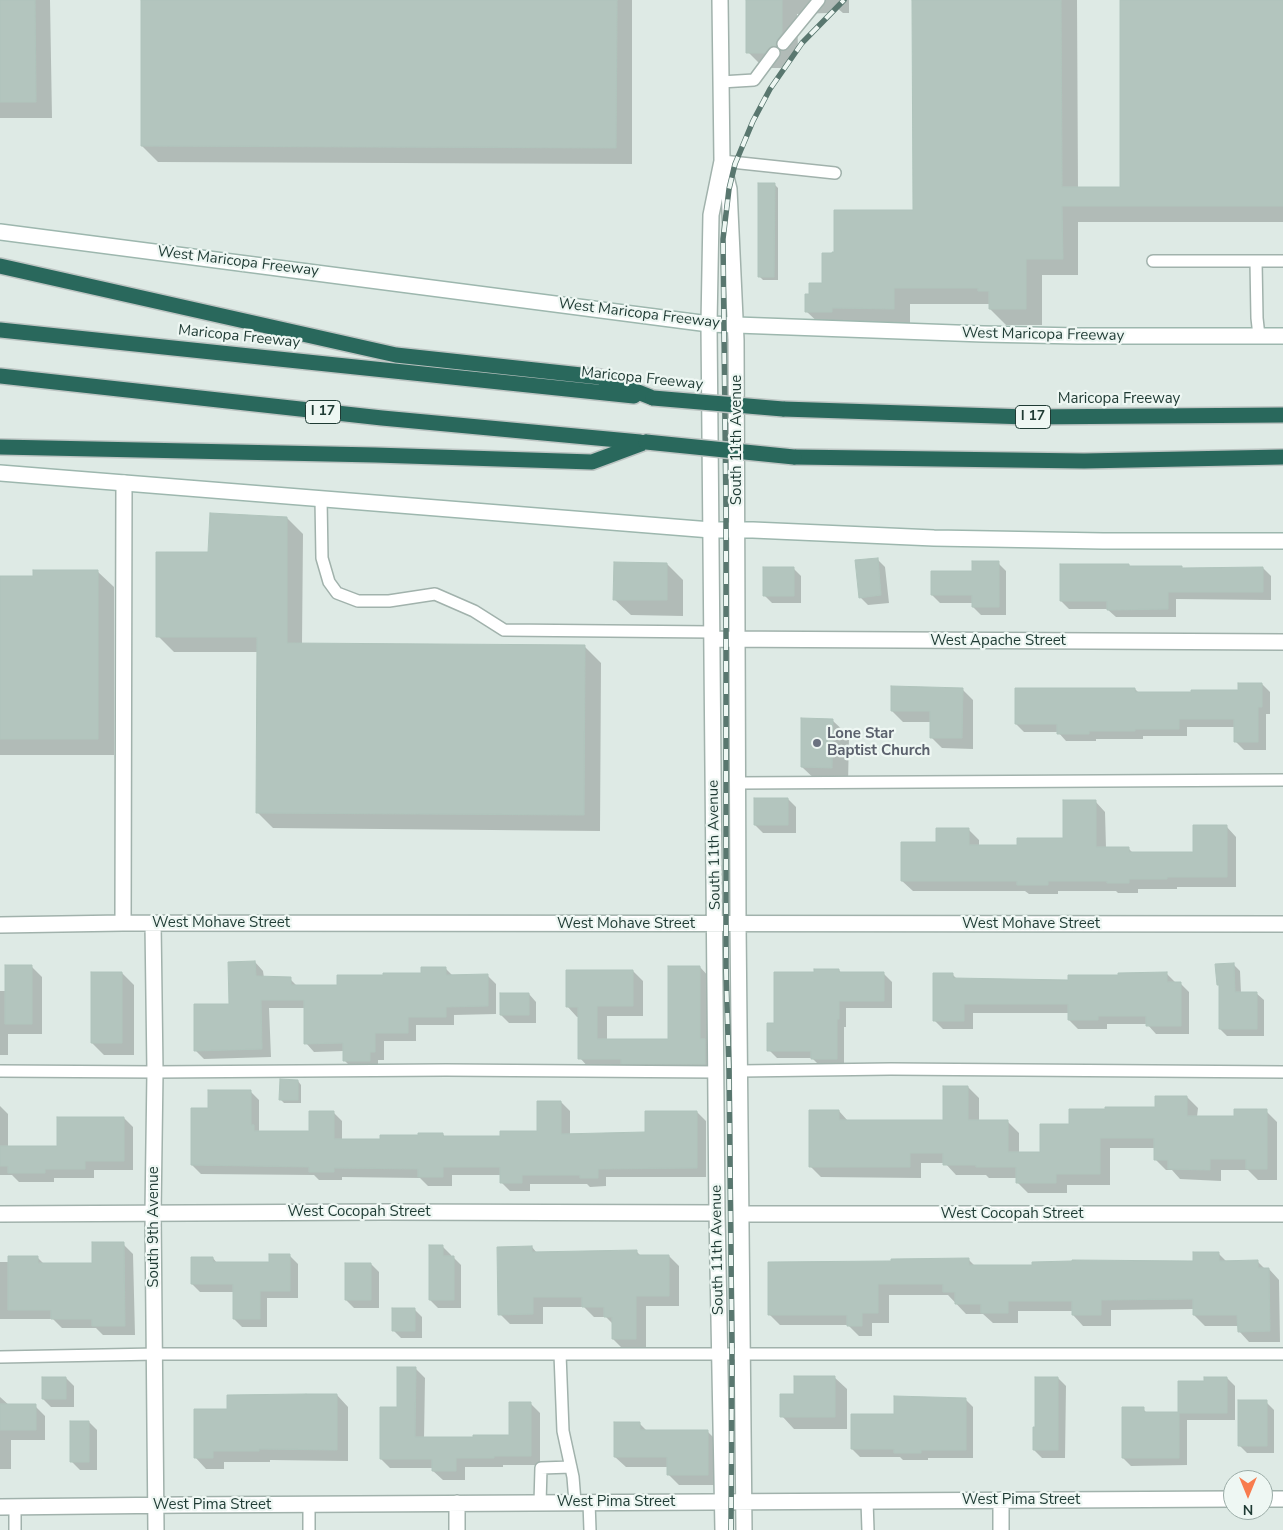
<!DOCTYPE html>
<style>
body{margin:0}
#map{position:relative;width:1283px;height:1530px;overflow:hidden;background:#deeae5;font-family:"Nunito Sans",sans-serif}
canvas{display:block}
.north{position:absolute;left:1223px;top:1470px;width:50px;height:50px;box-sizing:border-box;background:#eef7f3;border:1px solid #9baca7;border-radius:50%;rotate:180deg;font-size:14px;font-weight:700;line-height:20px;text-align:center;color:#1f3b34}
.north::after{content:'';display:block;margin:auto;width:18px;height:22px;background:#f87c4e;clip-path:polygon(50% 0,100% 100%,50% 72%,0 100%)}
</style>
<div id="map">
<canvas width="1283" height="1530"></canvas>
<div class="north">N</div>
</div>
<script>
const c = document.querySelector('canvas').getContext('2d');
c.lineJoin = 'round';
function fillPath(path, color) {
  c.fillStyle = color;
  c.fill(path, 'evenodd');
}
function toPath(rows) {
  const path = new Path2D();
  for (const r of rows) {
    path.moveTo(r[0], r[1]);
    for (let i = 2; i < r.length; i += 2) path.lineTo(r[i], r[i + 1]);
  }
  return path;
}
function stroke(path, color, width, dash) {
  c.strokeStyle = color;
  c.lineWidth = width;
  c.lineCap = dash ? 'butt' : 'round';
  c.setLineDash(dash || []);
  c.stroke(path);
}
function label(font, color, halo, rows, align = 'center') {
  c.font = font + ' "Nunito Sans",sans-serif';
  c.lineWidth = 4.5;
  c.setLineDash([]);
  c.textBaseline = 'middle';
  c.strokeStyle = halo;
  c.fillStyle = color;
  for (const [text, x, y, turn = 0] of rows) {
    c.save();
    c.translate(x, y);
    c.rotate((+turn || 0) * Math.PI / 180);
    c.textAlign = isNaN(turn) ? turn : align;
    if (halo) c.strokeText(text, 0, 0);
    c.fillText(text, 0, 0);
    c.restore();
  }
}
fillPath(toPath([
 [0,0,50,0,52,118,0,118],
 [143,0,632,0,632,164,158,162,142,146],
 [747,0,849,0,849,13,843,13,837,8,832,9,828,13,797,14,798,49,793,56,792,61,787,62,781,68,764,68,748,52],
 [913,0,1077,0,1078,189,1121,189,1121,0,1283,0,1283,222,1078,222,1078,275,1042,275,1042,325,1006,325,990,309,990,304,910,304,910,324,823,327,806,311,810,295,823,285,833,254,914,211],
 [774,184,778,188,778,280,763,280,759,276],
 [287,518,303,534,302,644,585,647,601,663,600,831,273,828,257,812,258,652,174,652,158,636,209,553],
 [877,559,885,567,889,603,868,605,860,597],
 [998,563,1006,571,1006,615,981,615,973,607,973,603,940,603,932,595,973,572],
 [667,564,683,580,683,616,631,615,614,599],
 [1129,565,1131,567,1181,567,1183,569,1263,568,1271,576,1271,600,1176,599,1176,617,1116,617,1107,609,1069,609,1061,601],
 [793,568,801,576,801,603,772,603,764,595],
 [97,571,114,587,114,755,0,755,0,577,34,577],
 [1262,684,1270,692,1270,714,1266,714,1266,750,1244,750,1236,742,1236,727,1187,727,1187,736,1143,736,1143,739,1096,739,1096,741,1066,741,1058,732,1024,732,1016,724,1135,689,1139,693,1239,691],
 [962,689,973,700,973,749,942,748,931,737,931,722,903,722,892,711],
 [832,720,849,736,848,784,819,783,802,767],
 [788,799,796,807,796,833,763,833,755,825],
 [1095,801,1105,812,1106,848,1128,848,1133,853,1195,853,1226,826,1236,837,1236,887,1177,887,1177,889,1138,889,1138,893,1118,893,1116,891,1058,891,1058,894,1029,894,1025,891,913,891,902,881,937,843,968,829,979,840,979,846,1019,846,1064,839],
 [255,962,263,971,264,978,290,979,298,987,338,986,422,974,445,968,453,976,487,975,496,984,496,1014,454,1015,454,1025,416,1025,416,1041,384,1041,384,1060,378,1060,378,1069,353,1069,344,1060,344,1051,314,1052,306,1043,305,1008,269,1008,271,1057,204,1059,196,1051,230,1005],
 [1233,964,1240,971,1241,993,1256,993,1264,1000,1264,1036,1227,1036,1220,1029,1220,987,1218,984],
 [31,966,42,977,42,1034,8,1034,8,1055,0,1055,0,991,6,991],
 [700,967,710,978,715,1074,590,1069,580,1058,580,1017,577,1017,567,1006,633,971,643,981,643,1016,607,1016,607,1040,669,1040],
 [839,970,842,974,884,974,892,982,892,1008,846,1008,846,1027,844,1027,844,1066,820,1066,812,1058,777,1058,769,1050,775,1024,816,974],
 [122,973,134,985,134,1055,104,1055,92,1043],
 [952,974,957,979,1069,981,1167,974,1176,983,1180,983,1189,992,1189,1034,1156,1034,1147,1024,1107,1024,1107,1029,1078,1029,1069,1020,1069,1013,973,1013,973,1029,943,1029,934,1020],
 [529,994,536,1002,536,1023,509,1023,501,1015],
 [298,1081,301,1085,301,1103,284,1103,280,1099],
 [968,1087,979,1098,979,1122,1008,1122,1019,1133,1019,1153,1041,1153,1071,1125,1156,1108,1187,1097,1198,1108,1197,1117,1235,1117,1266,1111,1277,1122,1277,1180,1258,1180,1248,1170,1221,1170,1221,1181,1180,1179,1172,1170,1166,1170,1155,1159,1155,1148,1110,1148,1110,1185,1067,1185,1067,1193,1028,1193,1017,1182,1017,1178,989,1178,986,1175,956,1175,945,1163,921,1163,921,1178,821,1177,810,1166,839,1111,848,1121,945,1122],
 [250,1091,259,1100,259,1131,310,1132,333,1112,342,1121,342,1140,382,1140,443,1134,445,1137,501,1137,538,1132,561,1102,570,1111,570,1135,646,1133,697,1112,706,1121,706,1177,606,1177,606,1186,590,1187,587,1184,530,1184,530,1191,510,1191,501,1182,501,1175,452,1175,452,1186,428,1186,420,1178,342,1177,342,1180,319,1180,314,1175,201,1174,192,1165],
 [0,1106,8,1114,8,1147,58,1147,124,1118,133,1127,133,1170,94,1170,94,1178,54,1178,54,1182,19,1182,12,1175,0,1175],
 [123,1244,133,1254,135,1335,103,1335,96,1328,62,1328,53,1319,0,1319,0,1262,9,1262,37,1257,44,1264,93,1264],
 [443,1247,451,1255,451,1257,453,1257,461,1265,461,1308,438,1308,430,1300],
 [532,1247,537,1253,637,1252,641,1256,669,1256,679,1266,679,1306,646,1306,646,1349,623,1349,613,1339,613,1324,606,1317,594,1317,584,1307,543,1307,543,1324,510,1324,500,1314],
 [1218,1253,1227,1262,1257,1261,1265,1269,1269,1269,1279,1280,1280,1342,1249,1342,1239,1331,1239,1326,1205,1326,1194,1315,1194,1309,1111,1310,1111,1326,1083,1326,1073,1315,1073,1311,1018,1311,1018,1323,993,1323,983,1314,966,1314,948,1295,889,1295,889,1323,872,1323,872,1336,859,1336,848,1325,780,1325,769,1314,892,1263,968,1259,975,1266,1033,1266,1194,1262],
 [290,1256,298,1264,298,1298,267,1298,267,1327,242,1327,234,1319,234,1292,200,1292,192,1284,213,1258,217,1263,270,1263],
 [371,1264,379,1272,379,1308,354,1308,346,1300],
 [414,1309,422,1317,422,1338,401,1338,393,1330],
 [415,1368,425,1378,424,1439,475,1439,510,1436,531,1404,540,1413,540,1465,503,1465,503,1467,465,1467,465,1480,443,1480,433,1471,433,1468,390,1468,381,1459,398,1409],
 [834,1377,847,1389,847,1429,794,1429,782,1416,795,1395],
 [66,1378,74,1386,74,1407,51,1407,43,1399],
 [1058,1378,1066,1386,1065,1458,1042,1458,1034,1450,1036,1428],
 [1227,1378,1235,1386,1235,1420,1187,1420,1187,1465,1131,1466,1123,1458,1143,1409,1148,1414,1179,1414,1179,1383,1205,1383],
 [337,1395,348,1407,348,1461,270,1460,270,1462,224,1462,224,1469,206,1469,195,1457,228,1411],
 [0,1397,10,1406,35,1406,45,1416,45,1440,11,1440,11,1469,0,1469],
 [965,1399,973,1407,973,1458,928,1458,928,1460,903,1460,900,1457,860,1457,852,1449,895,1415],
 [1266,1402,1274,1410,1274,1453,1247,1453,1239,1445],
 [89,1422,97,1430,97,1470,80,1470,72,1462],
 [639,1423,647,1431,707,1431,718,1442,718,1485,679,1485,668,1474,668,1467,626,1467,615,1457]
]), '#0003');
const building = toPath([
 [0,0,35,0,36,102,0,102,0,0],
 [141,0,617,0,616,148,141,146,141,0],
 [746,0,782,0,782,33,777,40,776,46,771,46,765,53,746,53,746,0],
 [912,0,1061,0,1062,187,1120,187,1120,0,1283,0,1283,206,1062,206,1063,259,1026,259,1026,309,989,309,989,291,978,291,978,288,894,288,894,309,832,308,832,312,805,312,805,294,809,294,809,283,822,283,822,253,832,253,832,252,834,252,834,210,913,210,912,0],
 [758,183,775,183,774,277,758,277,758,183],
 [210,513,287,517,287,643,585,645,584,815,256,813,257,637,156,637,156,552,208,552,210,513],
 [878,558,881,595,859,598,855,560,878,558],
 [972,561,999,561,999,607,972,607,972,595,931,595,931,571,972,571,972,561],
 [614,562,667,563,667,600,613,600,614,562],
 [1060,564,1129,564,1129,566,1182,566,1182,568,1263,567,1263,592,1168,592,1168,609,1107,610,1107,601,1060,601,1060,564],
 [763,567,794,567,794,596,763,596,763,567],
 [33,570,98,570,98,739,0,739,0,576,33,576,33,570],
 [1238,683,1262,683,1262,707,1258,707,1258,742,1234,742,1234,719,1179,719,1179,729,1135,729,1135,731,1089,731,1089,734,1057,734,1057,724,1015,724,1015,688,1135,688,1135,692,1191,692,1191,690,1238,690,1238,683],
 [891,686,963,688,962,738,930,738,930,711,891,711,891,686],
 [801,718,833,719,832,768,801,767,801,718],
 [754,798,788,798,788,825,754,825,754,798],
 [1063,800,1096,800,1096,847,1129,847,1129,852,1193,852,1193,825,1227,825,1227,877,1167,877,1167,879,1129,879,1129,883,1107,883,1107,881,1048,881,1048,885,1017,885,1017,881,901,881,901,842,936,842,936,828,969,828,969,845,1017,845,1017,838,1063,838,1063,800],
 [255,961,256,976,291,977,291,985,337,985,337,975,383,975,383,973,421,973,421,967,446,967,446,975,488,974,488,1006,446,1007,446,1017,408,1017,408,1033,375,1033,375,1052,370,1052,370,1061,343,1061,343,1043,304,1044,304,1000,261,1000,262,1049,194,1051,194,1004,229,1004,228,962,255,961],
 [1234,963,1235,992,1257,992,1257,1029,1219,1029,1219,985,1217,985,1215,964,1234,963],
 [5,965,32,965,32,1024,5,1024,5,965],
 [668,966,700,966,700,1039,705,1039,705,1064,621,1064,621,1059,578,1059,578,1007,566,1007,566,970,633,970,633,1006,597,1006,597,1039,668,1039,668,966],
 [814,969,839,969,839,972,884,972,884,1001,839,1001,839,1019,837,1019,837,1059,811,1059,811,1051,767,1051,767,1023,774,1023,774,972,814,972,814,969],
 [91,972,122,972,122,1043,91,1043,91,972],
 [1167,972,1167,982,1181,982,1181,1026,1146,1026,1146,1016,1098,1016,1098,1020,1068,1020,1068,1004,964,1004,964,1021,933,1021,933,973,953,973,953,978,1068,980,1068,975,1118,975,1118,973,1167,972],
 [500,993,529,993,529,1015,500,1015,500,993],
 [280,1079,298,1080,298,1100,279,1100,280,1079],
 [943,1086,968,1086,968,1120,1008,1120,1008,1152,1040,1152,1040,1124,1069,1124,1069,1109,1105,1109,1105,1107,1155,1107,1155,1096,1187,1096,1187,1116,1234,1116,1234,1109,1267,1109,1267,1169,1246,1169,1246,1159,1210,1159,1210,1170,1168,1169,1168,1160,1154,1160,1154,1138,1100,1138,1100,1174,1056,1174,1056,1183,1016,1183,1016,1167,976,1167,976,1165,943,1165,943,1153,910,1153,910,1167,809,1167,809,1110,839,1110,839,1120,943,1120,943,1086],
 [208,1090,251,1090,251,1125,254,1125,254,1131,309,1131,309,1111,334,1111,334,1139,380,1139,380,1135,418,1135,418,1133,443,1133,443,1136,500,1136,500,1131,537,1131,537,1101,561,1101,561,1134,645,1132,645,1111,697,1111,697,1168,598,1169,598,1178,580,1178,580,1175,522,1175,522,1183,500,1183,500,1167,443,1167,443,1177,418,1177,418,1169,334,1168,334,1172,309,1172,309,1167,191,1165,191,1108,208,1108,208,1090],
 [57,1117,124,1117,124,1161,85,1161,85,1169,45,1169,45,1173,8,1173,8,1166,0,1166,0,1146,57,1146,57,1117],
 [92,1242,124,1242,125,1326,92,1326,92,1319,51,1319,51,1310,8,1310,8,1256,38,1256,38,1263,92,1263,92,1242],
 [429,1245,443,1245,443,1256,454,1256,454,1300,429,1300,429,1245],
 [532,1246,532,1252,637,1250,637,1255,669,1255,669,1296,636,1296,636,1339,612,1339,612,1317,604,1317,604,1307,582,1307,582,1297,533,1297,533,1314,498,1315,497,1247,532,1246],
 [1193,1252,1219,1252,1219,1261,1258,1260,1258,1268,1269,1268,1270,1331,1238,1332,1237,1315,1193,1315,1193,1299,1101,1300,1101,1315,1072,1315,1072,1301,1008,1301,1008,1313,981,1313,981,1304,955,1304,955,1292,943,1292,943,1284,878,1284,878,1313,862,1313,862,1326,847,1326,847,1315,768,1315,768,1262,891,1261,891,1259,969,1258,969,1265,1032,1265,1032,1262,1072,1261,1072,1260,1193,1261,1193,1252],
 [269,1254,290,1254,290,1291,260,1291,260,1319,233,1319,233,1284,191,1284,191,1257,213,1257,213,1262,269,1262,269,1254],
 [345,1263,371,1263,371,1300,345,1300,345,1263],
 [392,1308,415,1308,415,1331,392,1331,392,1308],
 [397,1367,416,1367,415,1437,473,1437,473,1435,509,1435,509,1402,531,1402,531,1456,494,1456,494,1458,456,1458,456,1471,432,1471,432,1459,380,1459,380,1407,397,1407,397,1367],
 [794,1376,835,1376,835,1417,780,1417,780,1394,794,1394,794,1376],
 [42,1377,66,1377,66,1399,42,1399,42,1377],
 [1035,1377,1058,1377,1058,1450,1033,1450,1033,1427,1035,1427,1035,1377],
 [1204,1377,1227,1377,1227,1413,1179,1413,1179,1458,1122,1458,1122,1407,1144,1407,1144,1412,1178,1412,1178,1381,1204,1381,1204,1377],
 [306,1394,337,1394,337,1450,259,1449,259,1451,213,1451,213,1458,194,1458,194,1409,227,1409,227,1395,306,1394],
 [894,1396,966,1398,966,1450,921,1450,921,1453,894,1453,894,1449,851,1449,851,1414,894,1414,894,1396],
 [1238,1400,1267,1400,1267,1446,1238,1446,1238,1400],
 [0,1404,36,1404,36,1430,0,1430,0,1404],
 [70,1421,89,1421,89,1462,70,1462,70,1421],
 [614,1422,640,1422,640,1430,708,1430,708,1475,667,1475,667,1457,614,1457,614,1422]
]);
fillPath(building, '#b3c5be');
stroke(building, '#b0c4bc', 1);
const service = toPath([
 [783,44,819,0],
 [721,82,754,80,774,53],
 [722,161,835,173],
 [1153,261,1256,261],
 [1259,336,1257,318,1256,261,1283,261],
 [321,499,322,558,329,582,337,593,358,601,389,601,435,594,474,611,504,630,712,632],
 [738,783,1283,780],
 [0,1071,155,1072,446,1070,716,1072],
 [740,1071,891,1069,1283,1072],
 [560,1354,563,1431,573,1477,575,1502],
 [0,1357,156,1354,1283,1354],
 [867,1501,868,1530],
 [589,1502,590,1530],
 [540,1503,541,1468,571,1467],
 [309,1504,309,1530],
 [15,1507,15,1530]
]);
const minor = toPath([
 [720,0,722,161,711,215,709,324,717,1213,723,1530],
 [723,165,729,189,736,340,738,924,744,1530],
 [712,639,1283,642],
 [123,923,124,483],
 [153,923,155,1072,153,1213,156,1530],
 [0,925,123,923,1283,924],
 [0,1214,382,1212,717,1213],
 [742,1214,1283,1214],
 [1263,1499,1283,1499],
 [1001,1500,1001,1530],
 [457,1503,457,1530],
 [0,1507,182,1505,1233,1499]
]);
const secondary = toPath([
 [0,232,709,324,983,334,1078,336,1283,336],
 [0,473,711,530,753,530,934,538,1103,541,1283,541]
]);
const motorway = toPath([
 [0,266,396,355,600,377,653,398],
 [0,330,634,396],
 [0,376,382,418,640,442],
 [783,409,1027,417,1283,415],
 [0,447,375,455,592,462,646,442],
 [794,457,1084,461,1283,457]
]);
stroke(service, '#a1b2ac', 14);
stroke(minor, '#a1b2ac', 18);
stroke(secondary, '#9db7ae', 18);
stroke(motorway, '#bcc4c2', 18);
stroke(service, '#fff', 11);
stroke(minor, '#fff', 15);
stroke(secondary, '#fff', 15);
stroke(motorway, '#29685c', 15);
const rail = toPath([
 [731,1530,732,1353,729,1071,726,971,726,513,723,239,729,189,735,164,753,121,770,89,802,43,844,0]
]);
stroke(rail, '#59776f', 5.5);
stroke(rail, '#eef7f3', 4, [11]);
const motorwayBridge = toPath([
 [653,398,783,409],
 [646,442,794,457]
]);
stroke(motorwayBridge, '#bcc4c2', 18, []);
stroke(motorwayBridge, '#29685c', 15);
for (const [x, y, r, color] of [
 [817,743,5,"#6b7280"]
]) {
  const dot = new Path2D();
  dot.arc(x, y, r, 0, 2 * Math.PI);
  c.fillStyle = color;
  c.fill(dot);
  stroke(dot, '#eef7f3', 2);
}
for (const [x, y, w] of [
 [323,412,35],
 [1033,417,35]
]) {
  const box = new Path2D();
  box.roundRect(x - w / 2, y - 11.5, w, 23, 4);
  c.fillStyle = '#eef7f3';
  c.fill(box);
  stroke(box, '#1f3b34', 1);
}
label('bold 14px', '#1f3b34', null, [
 ["I 17",323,412],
 ["I 17",1033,417]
]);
label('15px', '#1f3b34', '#eef7f3', [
 ["West Maricopa Freeway",238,262,7],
 ["West Maricopa Freeway",639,314,7],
 ["West Maricopa Freeway",1043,335,1],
 ["Maricopa Freeway",239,337,6],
 ["Maricopa Freeway",642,379,6],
 ["Maricopa Freeway",1119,399],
 ["South 11th Avenue",737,440,-90],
 ["West Apache Street",998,641],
 ["South 11th Avenue",715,845,-91],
 ["West Mohave Street",221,923],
 ["West Mohave Street",626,924],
 ["West Mohave Street",1031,924],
 ["West Cocopah Street",359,1212],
 ["West Cocopah Street",1012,1214],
 ["South 9th Avenue",154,1227,-90],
 ["South 11th Avenue",718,1250,-91],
 ["West Pima Street",1021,1500],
 ["West Pima Street",616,1502],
 ["West Pima Street",212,1505]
]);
label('bold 15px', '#5b616d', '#eef7f3', [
 ["Lone Star",827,734],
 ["Baptist Church",827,751]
], 'left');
</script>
